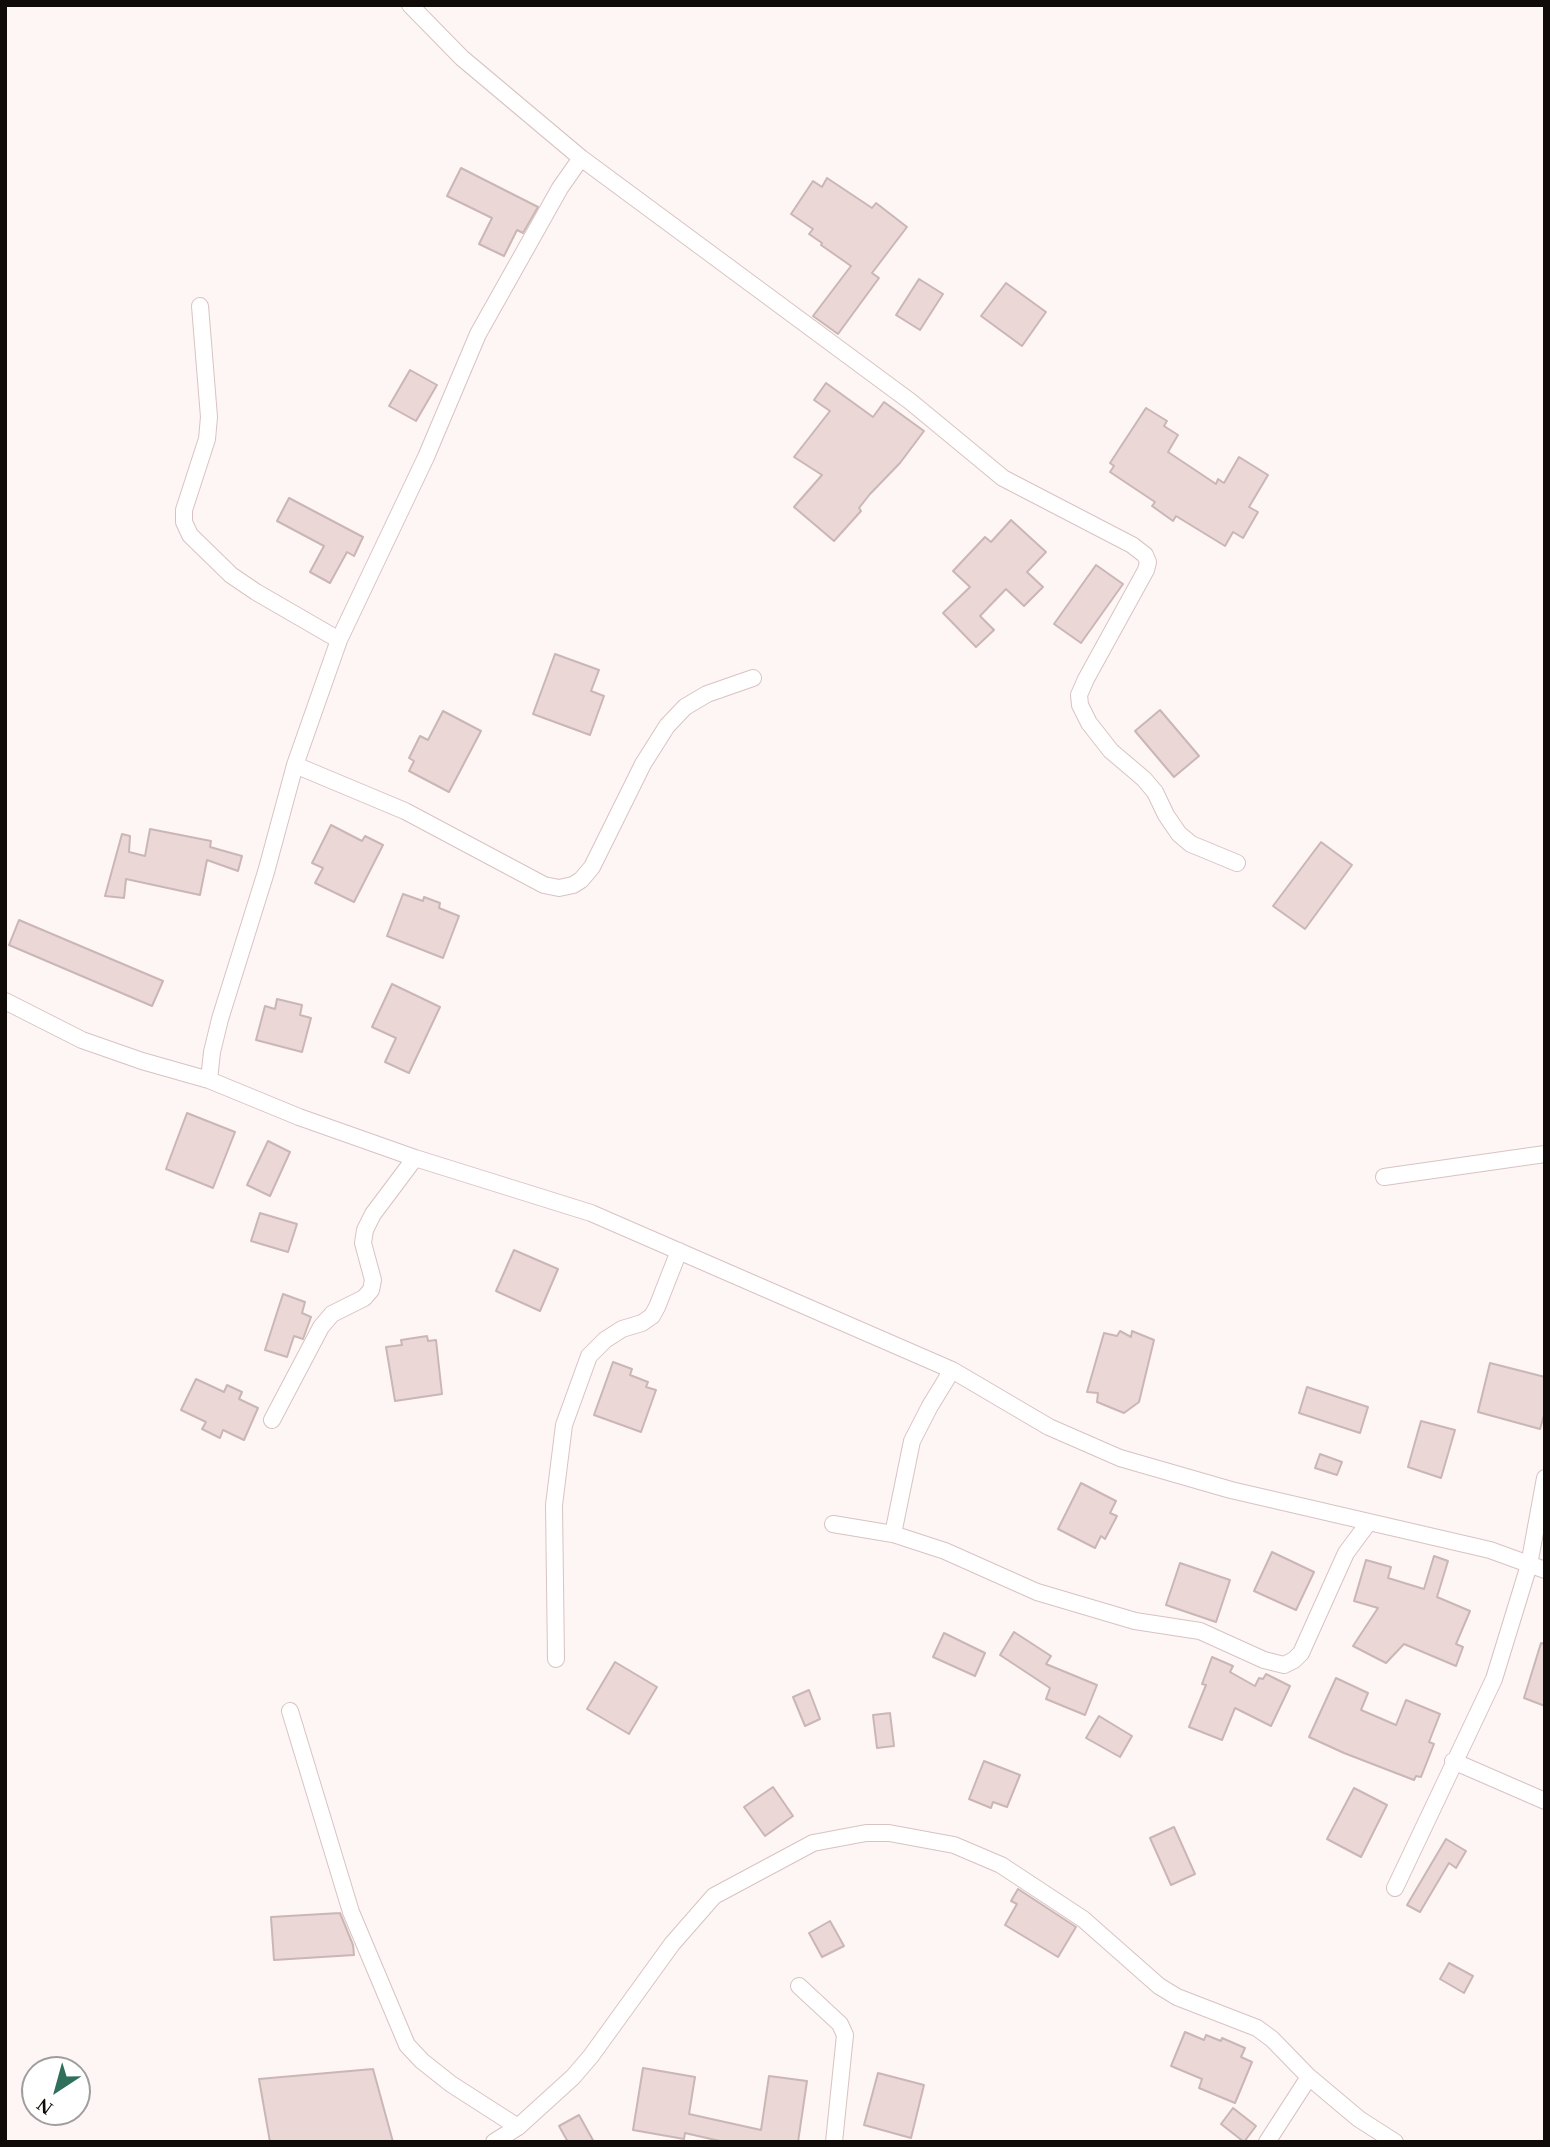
<!DOCTYPE html>
<style>
body{margin:0}
#map{position:relative;width:1550px;height:2147px;overflow:hidden;background:#fef5f5;font-family:"Times New Roman",serif}
canvas{display:block}
.frame{position:absolute;inset:0;border:7px solid #100a09;pointer-events:none}
.north{position:absolute;left:21px;top:2056px;width:70px;height:70px;box-sizing:border-box;background:#fff;border:2px solid #9f9d9d;border-radius:50%;rotate:216deg;font-size:19px;font-weight:700;line-height:28px;text-align:center;color:#100a09}
.north::after{content:'';display:block;margin:auto;width:24px;height:32px;background:#306f5c;clip-path:polygon(50% 0,100% 100%,50% 72%,0 100%)}
</style>
<div id="map">
<canvas width="1550" height="2147"></canvas>
<div class="frame"></div>
<div class="north">N</div>
</div>
<script>
const c = document.querySelector('canvas').getContext('2d');
c.lineJoin = 'round';
function fillPath(path, color) {
  c.fillStyle = color;
  c.fill(path, 'evenodd');
}
function toPath(rows) {
  const path = new Path2D();
  for (const r of rows) {
    path.moveTo(r[0], r[1]);
    for (let i = 2; i < r.length; i += 2) path.lineTo(r[i], r[i + 1]);
  }
  return path;
}
function stroke(path, color, width, dash) {
  c.strokeStyle = color;
  c.lineWidth = width;
  c.lineCap = dash ? 'butt' : 'round';
  c.setLineDash(dash || []);
  c.stroke(path);
}
const building = toPath([
 [461,168,538,207,523,233,517,230,504,256,479,244,492,218,447,196,461,168],
 [827,178,872,208,876,203,907,227,872,273,879,278,838,334,813,316,851,266,821,245,822,243,809,234,813,229,791,214,813,181,822,187,827,178],
 [919,279,943,294,920,330,896,315,919,279],
 [1006,283,1046,312,1022,346,981,316,1006,283],
 [410,370,437,385,416,421,389,406,410,370],
 [826,383,873,417,884,402,924,431,900,463,870,494,859,508,861,511,834,541,794,507,822,475,794,457,830,411,814,400,826,383],
 [1146,408,1167,421,1164,426,1178,435,1168,452,1216,484,1218,479,1224,483,1239,457,1268,475,1249,507,1258,512,1243,538,1233,532,1225,546,1176,516,1173,521,1152,506,1155,502,1110,472,1114,466,1110,463,1146,408],
 [289,498,363,537,354,556,347,552,330,583,310,572,324,546,277,521,289,498],
 [1011,520,1046,552,1027,572,1043,587,1024,606,1006,589,980,616,994,630,976,647,943,613,970,587,953,571,985,537,991,542,1011,520],
 [1096,565,1123,584,1081,643,1054,624,1096,565],
 [555,654,599,670,591,691,604,696,590,735,533,714,555,654],
 [1160,710,1199,756,1174,777,1135,731,1160,710],
 [443,711,481,731,449,792,409,771,414,761,409,758,420,736,428,740,443,711],
 [331,825,362,841,365,836,383,845,354,902,315,883,323,868,312,863,331,825],
 [150,829,211,841,210,847,242,856,238,871,207,860,200,895,126,879,124,898,105,896,122,834,130,836,129,852,145,856,150,829],
 [1321,842,1352,865,1305,929,1273,906,1321,842],
 [403,894,423,901,424,897,440,903,439,908,459,916,443,958,387,936,403,894],
 [19,920,163,981,152,1006,9,945,19,920],
 [392,984,440,1007,409,1073,385,1062,396,1038,372,1027,392,984],
 [277,999,302,1005,300,1015,311,1018,302,1052,256,1040,265,1006,275,1009,277,999],
 [187,1113,235,1132,213,1188,166,1169,187,1113],
 [268,1141,290,1152,270,1196,247,1185,268,1141],
 [260,1213,297,1224,288,1252,251,1241,260,1213],
 [514,1250,558,1269,540,1311,496,1291,514,1250],
 [283,1294,305,1302,302,1313,311,1317,303,1339,294,1336,287,1357,265,1350,283,1294],
 [1120,1331,1131,1337,1132,1331,1154,1340,1139,1402,1124,1413,1097,1402,1098,1393,1087,1392,1104,1333,1117,1336,1120,1331],
 [427,1336,428,1341,436,1340,442,1394,395,1401,386,1347,402,1345,401,1340,427,1336],
 [613,1362,632,1369,630,1375,648,1382,646,1387,656,1390,641,1432,594,1415,613,1362],
 [1490,1363,1545,1377,1545,1412,1540,1429,1478,1412,1490,1363],
 [196,1379,224,1392,227,1385,242,1392,239,1399,258,1408,244,1440,223,1430,220,1438,202,1429,206,1422,181,1410,196,1379],
 [1307,1387,1368,1407,1360,1433,1299,1413,1307,1387],
 [1421,1421,1455,1430,1441,1478,1408,1467,1421,1421],
 [1320,1454,1342,1462,1337,1475,1315,1468,1320,1454],
 [1081,1483,1116,1501,1110,1513,1117,1516,1105,1539,1101,1536,1095,1548,1058,1529,1081,1483],
 [1272,1552,1314,1572,1296,1610,1254,1591,1272,1552],
 [1434,1556,1448,1561,1437,1597,1470,1611,1456,1644,1463,1647,1456,1666,1404,1644,1386,1663,1353,1646,1378,1608,1354,1601,1366,1560,1391,1567,1388,1578,1424,1589,1434,1556],
 [1180,1563,1230,1580,1216,1622,1166,1605,1180,1563],
 [1014,1632,1051,1656,1046,1664,1097,1685,1085,1715,1046,1699,1050,1688,1000,1655,1014,1632],
 [944,1633,985,1653,975,1676,933,1657,944,1633],
 [1541,1643,1545,1644,1545,1706,1524,1698,1541,1643],
 [1212,1657,1233,1666,1230,1672,1255,1686,1259,1678,1263,1679,1266,1674,1290,1686,1271,1726,1235,1708,1222,1740,1189,1727,1206,1685,1202,1684,1212,1657],
 [615,1662,657,1687,629,1734,587,1709,615,1662],
 [1336,1678,1368,1693,1361,1710,1396,1725,1406,1700,1440,1714,1429,1742,1434,1744,1421,1777,1416,1776,1414,1780,1344,1753,1309,1737,1336,1678],
 [809,1690,820,1719,805,1726,793,1697,809,1690],
 [890,1713,894,1746,877,1748,873,1715,890,1713],
 [1099,1716,1132,1736,1120,1757,1086,1738,1099,1716],
 [984,1761,1020,1775,1007,1807,993,1802,991,1808,969,1799,984,1761],
 [773,1787,793,1816,765,1836,744,1807,773,1787],
 [1354,1788,1387,1805,1361,1857,1327,1839,1354,1788],
 [1174,1827,1195,1874,1171,1885,1150,1838,1174,1827],
 [1446,1839,1466,1851,1456,1868,1449,1863,1420,1912,1407,1905,1446,1839],
 [1018,1889,1076,1927,1058,1957,1005,1925,1017,1904,1011,1901,1018,1889],
 [340,1913,353,1945,354,1955,274,1960,271,1917,340,1913],
 [830,1921,844,1946,822,1957,809,1933,830,1921],
 [1449,1963,1473,1976,1464,1993,1440,1979,1449,1963],
 [1185,2032,1204,2040,1206,2035,1221,2041,1222,2038,1245,2048,1241,2057,1252,2062,1235,2103,1199,2088,1202,2079,1171,2066,1185,2032],
 [643,2068,695,2077,689,2114,761,2130,769,2076,807,2081,798,2142,724,2142,685,2133,684,2139,633,2130,643,2068],
 [373,2069,393,2142,270,2142,259,2079,373,2069],
 [878,2073,924,2085,911,2138,864,2125,878,2073],
 [1233,2108,1256,2126,1244,2142,1221,2124,1233,2108],
 [579,2115,594,2142,568,2142,559,2126,579,2115]
]);
fillPath(building, '#ebd7d6');
stroke(building, '#cab6b5', 2);
const minor = toPath([
 [410,5,462,58,581,158,911,402,1003,478,1132,545,1145,555,1148,562,1146,570,1086,679,1079,695,1080,705,1089,723,1111,751,1144,779,1155,792,1166,815,1179,834,1191,844,1237,863],
 [200,306,209,417,207,439,184,510,184,522,190,535,231,575,256,592,339,640],
 [295,765,405,811,544,885,559,888,573,885,581,880,592,867,643,764,667,726,685,707,707,694,753,678],
 [5,1001,82,1040,142,1061,209,1080,299,1117,415,1158,591,1213,952,1370,1049,1427,1120,1458,1231,1490,1490,1550,1545,1570],
 [209,1080,212,1052,220,1019,266,872,295,765,339,640,426,457,478,334,560,188,581,158],
 [1384,1177,1545,1154],
 [272,1420,321,1327,332,1314,364,1298,371,1290,373,1280,363,1243,365,1230,373,1214,415,1158],
 [833,1524,893,1534,945,1551,1037,1592,1135,1621,1200,1631,1264,1660,1284,1665,1294,1660,1301,1653,1346,1553,1369,1522],
 [893,1534,912,1441,930,1406,952,1370],
 [556,1659,554,1505,564,1425,589,1356,605,1340,622,1329,642,1323,652,1316,657,1307,679,1251],
 [290,1711,351,1912,407,2045,422,2061,451,2084,518,2127],
 [1453,1761,1545,1801],
 [1395,1888,1494,1679,1529,1565,1545,1478],
 [799,1986,840,2024,845,2035,834,2142],
 [494,2142,518,2127,573,2077,591,2056,672,1944,714,1896,813,1843,866,1833,889,1833,954,1845,1001,1865,1083,1919,1159,1986,1177,1997,1257,2028,1272,2039,1309,2077,1359,2119,1395,2142],
 [1267,2142,1309,2077]
]);
stroke(minor, '#d8c3c2', 18);
stroke(minor, '#fff', 16);
</script>
